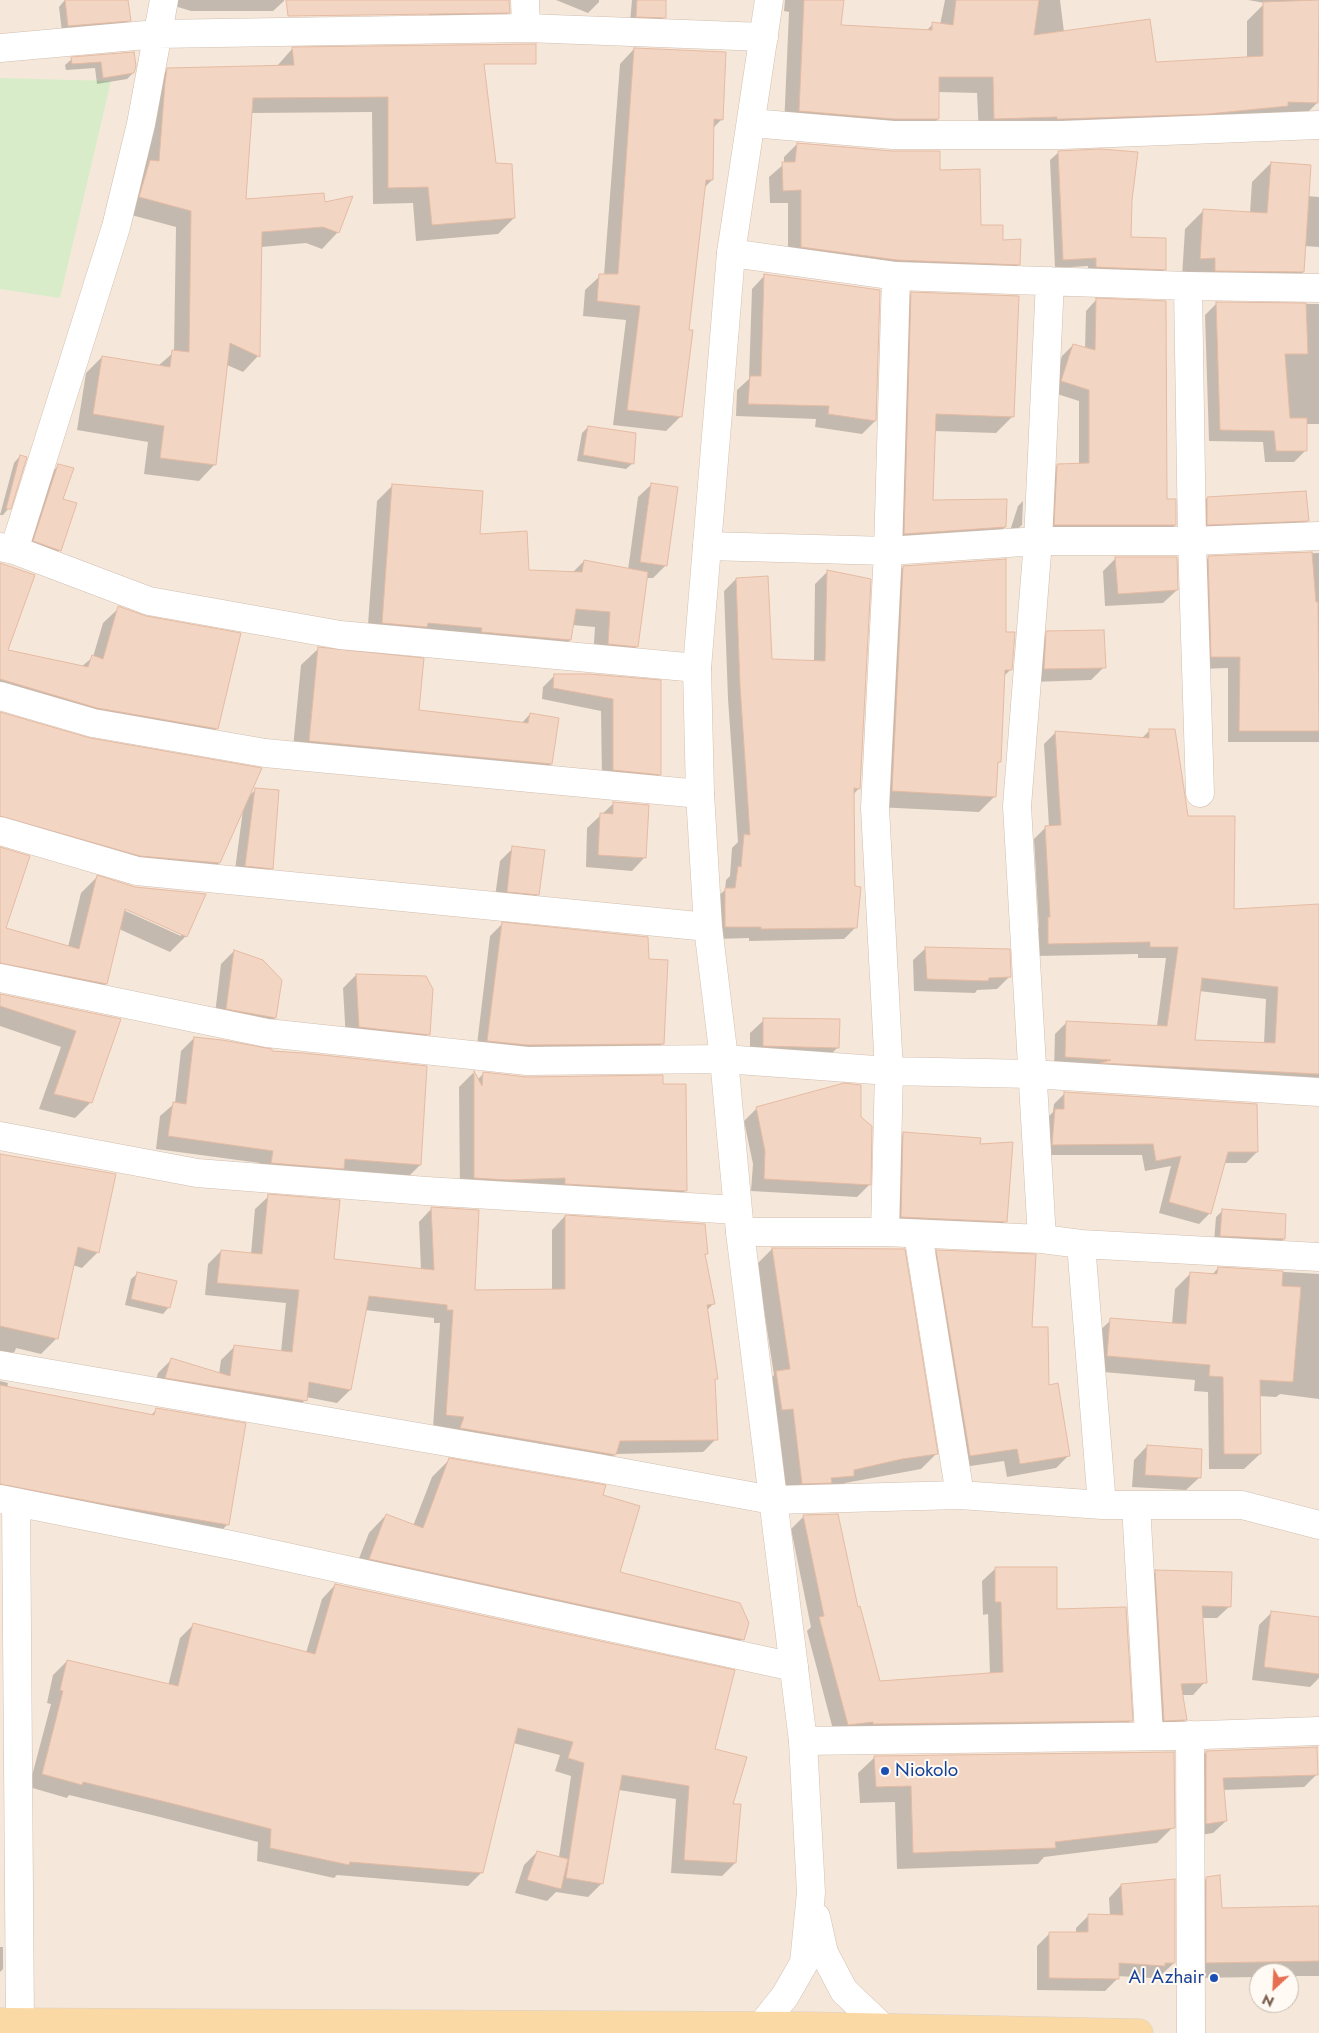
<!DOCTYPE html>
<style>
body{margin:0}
#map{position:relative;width:1319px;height:2033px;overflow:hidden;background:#fdf6ec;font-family:Jost,sans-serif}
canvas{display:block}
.north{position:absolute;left:1249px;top:1963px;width:50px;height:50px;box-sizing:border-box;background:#fffaf3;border:1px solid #cabbb1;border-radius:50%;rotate:205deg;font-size:14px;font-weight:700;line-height:20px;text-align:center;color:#7a5c4d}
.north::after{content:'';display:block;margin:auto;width:18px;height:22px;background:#e76f51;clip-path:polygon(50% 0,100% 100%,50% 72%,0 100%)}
</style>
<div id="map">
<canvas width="1319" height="2033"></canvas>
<div class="north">N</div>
</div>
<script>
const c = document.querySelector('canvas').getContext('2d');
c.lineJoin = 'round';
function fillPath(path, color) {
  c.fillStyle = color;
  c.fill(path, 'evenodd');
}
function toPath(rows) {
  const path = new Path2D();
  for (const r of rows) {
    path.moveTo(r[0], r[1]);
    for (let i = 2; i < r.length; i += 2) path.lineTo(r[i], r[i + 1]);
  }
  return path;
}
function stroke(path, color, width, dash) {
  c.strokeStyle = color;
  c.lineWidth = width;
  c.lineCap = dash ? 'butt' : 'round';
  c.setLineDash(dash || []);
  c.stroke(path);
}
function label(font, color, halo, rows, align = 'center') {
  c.font = font + ' Jost,sans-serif';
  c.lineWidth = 4;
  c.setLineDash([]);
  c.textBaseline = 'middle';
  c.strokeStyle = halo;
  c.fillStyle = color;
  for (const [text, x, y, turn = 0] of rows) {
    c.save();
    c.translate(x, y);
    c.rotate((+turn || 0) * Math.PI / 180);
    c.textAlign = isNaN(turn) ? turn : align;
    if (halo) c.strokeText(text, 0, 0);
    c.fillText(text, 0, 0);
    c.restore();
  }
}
fillPath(toPath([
 [0,0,1319,0,1319,2033,0,2033],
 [1259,1973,1289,1973,1289,2003,1259,2003]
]), '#f5e8da');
fillPath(toPath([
 [0,78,111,81,60,298,0,289]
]), '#d8ecc9');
fillPath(toPath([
 [65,0,127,0,129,20,123,27,62,32,59,7],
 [165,0,284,0,284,1,273,11,191,11,168,4],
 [428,0,509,0,509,12,502,18,429,20],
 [556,0,599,0,599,2,588,13],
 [632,0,665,0,665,17,658,23,630,22],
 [785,0,843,0,839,26,926,31,933,24,940,25,945,0,1060,0,1064,32,1155,63,1247,58,1247,21,1265,3,1248,0,1319,0,1317,103,1301,119,979,134,977,93,938,92,938,119,922,135,784,127,789,12,784,11],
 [481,48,495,165,514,218,498,234,416,241,413,203,373,204,372,112,251,113,245,200,324,204,338,232,322,249,306,243,261,247,258,356,243,372,227,365,215,464,199,481,144,474,148,442,77,430,86,373,102,357,158,366,174,352,176,227,124,213,152,85,168,69,277,66,292,49],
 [634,49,722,119,713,128,712,180,704,188,687,331,681,416,666,431,613,425,626,320,583,316,585,290,600,276,604,275,620,64],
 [133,53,133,73,127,79,97,84,95,68,66,70,65,65,72,59],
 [797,144,939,172,980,226,1002,242,1019,264,1006,277,788,260,788,203,770,203,769,177,784,164,784,157],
 [1059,152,1131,200,1130,239,1165,269,1156,278,1088,275,1088,266,1055,268,1050,160],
 [1271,163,1307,196,1319,197,1319,247,1304,246,1303,272,1284,290,1182,277,1185,229,1204,210,1250,213,1252,182],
 [765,275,875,421,862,434,815,427,816,419,736,416,737,390,749,379,752,289],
 [912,293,1013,416,996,433,934,431,932,501,1005,527,988,544,888,550,895,310],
 [1096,300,1175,525,1164,536,1044,535,1047,476,1058,465,1079,465,1079,401,1051,392,1062,356,1073,345,1085,349,1086,311],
 [1217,303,1319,304,1319,424,1305,424,1306,450,1294,462,1265,462,1263,442,1209,441,1205,315],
 [588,427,633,463,626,469,577,461,582,433],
 [20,456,9,508,3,515,0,515,14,463],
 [58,466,62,499,60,550,46,563,21,554,45,479],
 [652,484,666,565,653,578,646,578,637,646,622,662,593,659,595,627,572,625,570,640,554,655,367,638,377,501,393,485,479,536,528,571,572,573,584,561,628,570,638,497],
 [1207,498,1308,520,1295,533,1195,537,1194,511],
 [1023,501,1022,525,1015,531,1010,531,1018,506],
 [1319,553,1319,742,1228,742,1228,668,1200,669,1197,569,1209,557],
 [1116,558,1177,590,1163,603,1105,606,1103,571],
 [0,565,7,651,81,667,93,657,103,623,119,608,217,728,201,744,0,700],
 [903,567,1004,634,1011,669,1004,676,1000,761,997,764,995,796,979,812,876,807,887,583],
 [827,572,859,788,853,795,856,927,844,939,749,941,749,938,714,939,713,901,725,890,726,880,730,876,732,848,738,842,728,699,724,591,736,579,771,660,814,662,815,584],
 [1047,633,1104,667,1091,680,1031,682,1034,646],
 [319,648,418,712,521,724,530,714,551,764,533,781,292,758,301,665],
 [555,675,660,681,660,774,648,786,602,782,601,711,542,699,543,687],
 [0,714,249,796,256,789,271,868,260,879,234,877,243,810,219,863,203,879,0,835],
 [1149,731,1186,817,1233,911,1319,905,1319,1082,1054,1069,1055,1034,1067,1022,1157,1026,1166,958,1138,958,1138,954,1037,956,1036,930,1039,928,1034,839,1046,827,1049,827,1044,744,1056,732,1141,739],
 [1199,991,1266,999,1264,1044,1193,1042],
 [614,803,645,857,632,871,586,867,587,828],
 [513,848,538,894,525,907,494,904,500,861],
 [0,849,5,929,68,947,81,893,97,877,186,936,170,952,119,929,106,984,90,999,0,981],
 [120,905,181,933,181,936,119,908],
 [502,924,647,960,663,1043,651,1056,476,1053,490,936],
 [926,948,1010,976,997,989,977,990,975,993,914,991,913,960],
 [234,951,275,1018,262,1031,214,1022,221,964],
 [356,975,428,1034,415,1047,346,1040,343,988],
 [0,995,120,1020,90,1103,75,1118,39,1109,61,1047,0,1026],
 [764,1020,838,1047,825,1060,750,1059,750,1033],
 [194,1038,270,1052,420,1165,407,1178,259,1176,260,1163,156,1149,160,1116,175,1103,181,1051],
 [473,1073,477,1080,484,1073,527,1078,661,1085,685,1191,670,1206,460,1193,459,1087],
 [1065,1093,1257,1152,1246,1163,1224,1163,1210,1213,1199,1224,1159,1213,1171,1166,1145,1171,1142,1155,1042,1155,1044,1121,1053,1112,1054,1104],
 [757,1108,859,1118,869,1185,857,1197,751,1191,753,1164,744,1121],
 [904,1133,979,1145,1005,1221,986,1240,882,1236,884,1152],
 [0,1156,98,1252,82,1268,73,1265,57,1338,41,1354,16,1348,15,1351,0,1366],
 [269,1196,333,1260,421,1270,419,1222,432,1208,474,1292,552,1290,552,1230,565,1216,707,1253,704,1256,714,1303,707,1310,716,1378,714,1381,716,1439,703,1452,615,1454,601,1468,433,1428,440,1323,434,1323,434,1318,365,1310,350,1390,337,1403,306,1397,305,1400,292,1413,153,1391,158,1373,171,1360,219,1374,221,1360,234,1347,281,1352,286,1303,205,1295,208,1264,221,1251,251,1254,255,1209],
 [1222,1211,1285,1215,1284,1239,1277,1245,1214,1242,1216,1217],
 [772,1249,903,1250,936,1454,921,1469,845,1483,838,1490,787,1498,778,1423,762,1388,774,1375,757,1264],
 [937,1251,1031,1329,1069,1455,1056,1468,1007,1477,1004,1461,957,1468,924,1264],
 [1218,1268,1319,1274,1319,1399,1280,1394,1276,1397,1259,1396,1260,1454,1244,1469,1209,1469,1208,1392,1194,1391,1195,1380,1092,1371,1095,1335,1111,1320,1172,1324,1175,1289,1191,1273,1212,1275],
 [138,1273,169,1307,163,1314,125,1305,131,1279],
 [0,1381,8,1383,7,1388,151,1415,157,1409,228,1524,212,1540,0,1502],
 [1147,1446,1200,1477,1186,1490,1132,1487,1134,1460],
 [449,1460,602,1496,619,1573,742,1639,725,1657,352,1576,369,1533,386,1515,413,1526,432,1477],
 [804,1516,857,1608,879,1683,990,1674,988,1614,983,1615,982,1581,996,1568,1056,1610,1131,1720,1118,1734,835,1737,807,1631,811,1627,791,1529],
 [1156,1571,1230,1606,1217,1618,1201,1618,1205,1682,1193,1695,1182,1695,1185,1720,1173,1732,1152,1732,1144,1583],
 [335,1585,714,1750,731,1805,735,1863,722,1876,671,1873,676,1799,619,1790,602,1883,588,1897,556,1892,547,1901,515,1893,524,1865,537,1852,559,1857,571,1776,555,1771,560,1755,513,1743,482,1872,468,1886,337,1875,334,1878,257,1861,258,1842,156,1816,69,1795,67,1798,29,1787,51,1704,47,1703,53,1675,67,1661,168,1686,180,1638,194,1624,306,1653,322,1599],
 [1272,1612,1319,1618,1319,1678,1310,1687,1252,1680,1259,1625],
 [1206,1752,1317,1774,1304,1787,1223,1790,1226,1821,1213,1833,1194,1836,1194,1764],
 [875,1757,1173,1827,1157,1843,1044,1857,1038,1864,897,1869,895,1802,860,1803,858,1773],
 [1207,1878,1221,1909,1319,1907,1319,1976,1289,1976,1289,1973,1259,1973,1259,1977,1191,1978,1191,1893],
 [1121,1885,1174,1963,1161,1975,1154,1975,1151,1978,1117,1976,1117,1979,1105,1991,1037,1990,1037,1946,1050,1933,1076,1933,1076,1928,1089,1915,1110,1916,1109,1898],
 [0,1947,3,1947,3,1969,0,1972]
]), '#0003');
const building = toPath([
 [65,0,128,0,131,21,68,26,65,0],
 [286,0,509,0,510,13,288,16,286,0],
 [637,0,666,0,666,18,636,17,637,0],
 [804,0,844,0,841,25,932,30,932,22,953,25,956,0,1039,0,1034,35,1150,19,1156,62,1263,56,1263,2,1319,0,1318,103,1288,102,1288,106,1208,114,1062,119,1057,119,1057,117,994,119,993,77,939,77,939,119,894,119,799,111,804,0],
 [536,44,536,64,484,64,496,163,512,164,515,218,432,225,428,187,388,188,388,97,253,98,246,199,324,193,325,202,353,196,339,233,323,227,262,232,260,357,230,343,216,465,160,458,164,426,93,414,102,356,170,367,172,350,189,352,191,211,139,197,150,160,159,161,165,83,167,68,294,65,292,47,536,44],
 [634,48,726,52,723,120,714,119,713,180,706,180,689,330,693,330,682,417,627,410,640,306,597,301,599,274,618,274,634,48],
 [134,52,136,66,134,73,103,78,101,62,72,64,71,57,134,52],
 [797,143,892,151,940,151,940,170,980,169,981,225,1003,225,1003,240,1021,239,1020,265,897,260,801,247,801,190,783,191,782,162,795,162,797,143],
 [1101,149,1138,152,1132,200,1131,237,1166,238,1166,270,1096,267,1096,258,1063,260,1058,151,1101,149],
 [1271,162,1311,165,1304,272,1215,271,1215,258,1200,259,1203,209,1267,213,1271,162],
 [764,274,880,290,876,421,828,414,829,406,748,404,750,376,761,376,764,274],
 [911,292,1019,296,1014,417,936,414,933,500,1007,499,1006,527,904,534,911,292],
 [1096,298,1166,301,1167,499,1176,499,1176,525,1054,525,1057,464,1089,463,1089,390,1061,381,1073,344,1095,350,1096,298],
 [1216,302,1306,303,1308,354,1285,354,1290,418,1307,418,1307,451,1276,451,1274,431,1220,430,1216,302],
 [588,426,636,433,634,464,583,455,588,426],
 [20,455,27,457,11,509,6,509,20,455],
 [58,464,74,468,63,499,77,503,61,551,33,541,58,464],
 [651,483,678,487,667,566,640,562,651,483],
 [392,484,483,491,480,534,527,531,529,570,582,572,584,560,648,572,638,647,608,644,610,612,576,609,571,640,481,632,482,628,428,623,427,627,382,623,392,484],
 [1306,491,1309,521,1207,525,1207,497,1306,491],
 [1312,552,1316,602,1318,602,1319,731,1239,731,1240,657,1211,657,1208,556,1312,552],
 [1115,557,1177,557,1178,590,1118,594,1115,557],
 [1006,559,1006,632,1015,632,1012,670,1005,670,1001,762,998,762,996,797,892,791,903,566,1006,559],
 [0,563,35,575,8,650,88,667,92,655,103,659,118,606,146,616,241,633,218,729,97,708,0,679,0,563],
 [827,570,871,579,860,789,854,788,855,886,861,887,857,928,761,929,761,927,725,927,725,888,735,888,738,866,741,867,744,834,750,835,740,686,736,578,768,576,772,659,825,661,827,570],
 [1104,630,1106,668,1044,669,1046,631,1104,630],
 [318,647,424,658,419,710,528,723,530,713,559,718,552,764,309,741,318,647],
 [554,674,589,674,661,680,661,775,613,770,613,699,553,688,554,674],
 [0,712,90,738,262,768,220,863,140,856,0,816,0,712],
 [1149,729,1175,729,1188,816,1235,816,1234,909,1319,904,1319,1074,1100,1063,1111,1060,1065,1057,1066,1021,1167,1026,1178,947,1150,947,1150,942,1048,944,1048,917,1050,917,1045,826,1061,825,1055,731,1149,738,1149,729],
 [1202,978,1278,987,1275,1043,1195,1040,1202,978],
 [255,788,279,790,273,869,245,866,255,788],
 [613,802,649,805,646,858,598,855,600,813,613,814,613,802],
 [512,846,545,850,539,895,507,892,512,846],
 [0,847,30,856,6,928,79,949,97,875,135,887,206,894,187,937,125,909,107,984,0,963,0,847],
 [502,922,648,937,649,959,668,960,664,1044,528,1045,487,1041,502,922],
 [925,947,1010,949,1011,977,989,978,988,981,927,979,925,947],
 [234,950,263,960,282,980,276,1018,226,1009,234,950],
 [356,974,426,976,433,989,430,1035,359,1027,356,974],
 [0,994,121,1019,92,1103,54,1094,76,1031,0,1006,0,994],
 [763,1018,840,1019,839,1048,763,1046,763,1018],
 [194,1037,222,1040,272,1049,272,1051,303,1053,427,1066,421,1165,345,1159,344,1169,271,1163,273,1151,168,1136,173,1102,186,1104,194,1037],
 [474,1071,482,1086,483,1072,527,1077,663,1075,663,1084,686,1084,687,1191,565,1184,565,1178,509,1180,474,1178,474,1071],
 [844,1083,861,1085,861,1117,872,1126,871,1185,764,1179,765,1151,756,1107,844,1083],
 [1064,1092,1257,1104,1258,1152,1228,1152,1211,1214,1169,1202,1181,1156,1156,1161,1153,1144,1052,1145,1055,1109,1064,1109,1064,1092],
 [903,1132,981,1138,980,1144,1013,1142,1007,1222,901,1217,903,1132],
 [0,1154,116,1174,99,1253,78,1247,58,1339,0,1326,0,1154],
 [268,1194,340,1200,334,1259,434,1270,431,1207,479,1210,475,1290,565,1289,565,1215,705,1224,708,1254,705,1254,715,1304,707,1305,718,1379,715,1379,718,1440,620,1441,616,1455,460,1428,464,1417,446,1415,453,1310,447,1310,447,1305,369,1296,351,1390,309,1382,307,1401,165,1378,171,1358,230,1376,234,1345,292,1352,299,1290,217,1283,221,1250,262,1254,268,1194],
 [1222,1209,1286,1214,1285,1239,1220,1236,1222,1209],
 [772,1248,905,1249,938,1454,902,1459,854,1470,854,1476,831,1478,832,1483,802,1484,793,1409,782,1410,776,1371,790,1369,772,1248],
 [936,1250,1036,1254,1032,1327,1048,1327,1049,1385,1058,1383,1070,1456,1020,1464,1017,1449,970,1456,936,1250],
 [1218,1267,1283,1271,1282,1286,1301,1287,1293,1382,1260,1380,1261,1454,1224,1454,1223,1377,1209,1376,1210,1365,1107,1356,1110,1318,1186,1324,1190,1272,1217,1274,1218,1267],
 [137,1272,177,1281,170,1308,131,1299,137,1272],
 [0,1385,154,1415,156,1408,246,1423,229,1525,110,1505,0,1484,0,1385],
 [1147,1445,1202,1449,1201,1478,1145,1475,1147,1445],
 [449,1458,606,1485,603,1495,640,1506,620,1572,740,1603,749,1623,744,1640,369,1559,386,1514,423,1528,449,1458],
 [838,1514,858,1607,860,1606,880,1681,1003,1672,1001,1602,995,1602,995,1567,1057,1567,1057,1609,1126,1607,1133,1721,873,1724,873,1722,848,1725,819,1617,824,1616,803,1515,838,1514],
 [1155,1570,1232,1572,1231,1607,1202,1606,1207,1683,1181,1684,1187,1720,1164,1721,1155,1570],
 [335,1584,735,1670,715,1749,747,1757,733,1804,741,1804,736,1863,684,1860,689,1786,622,1775,603,1884,566,1878,584,1763,568,1758,573,1742,518,1728,483,1873,350,1862,349,1865,270,1848,271,1829,170,1803,83,1782,82,1785,42,1774,63,1691,60,1690,67,1660,178,1686,193,1623,315,1654,335,1584],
 [1271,1611,1319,1617,1319,1674,1264,1667,1271,1611],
 [1317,1747,1318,1775,1223,1778,1227,1821,1206,1824,1206,1751,1317,1747],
 [1174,1752,1175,1828,1055,1842,1056,1848,913,1853,911,1786,876,1787,874,1756,1174,1752],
 [537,1851,568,1859,561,1889,527,1880,537,1851],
 [1220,1875,1222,1908,1319,1906,1319,1961,1206,1963,1206,1877,1220,1875],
 [1175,1879,1175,1963,1165,1963,1165,1966,1119,1963,1119,1979,1049,1978,1049,1932,1088,1932,1088,1914,1123,1915,1121,1884,1175,1879]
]);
fillPath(building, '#f3d5c3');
stroke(building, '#e6bba3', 1);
const street = toPath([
 [525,0,526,28],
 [0,48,157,34,526,28,764,37],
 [751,123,893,135,1062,135,1319,125],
 [731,253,896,276,1188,286,1319,288],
 [1188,286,1192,541,1200,793],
 [707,546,888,551,1038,541,1192,541,1319,536],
 [0,547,14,550,149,601,340,635,697,668],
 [14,550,116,227,141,124,164,0],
 [0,696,93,723,265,753,700,794],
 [0,831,137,871,708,927],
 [0,978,267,1033,527,1061,724,1059,889,1071,1032,1074,1319,1092],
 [0,1136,197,1173,426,1191,737,1210],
 [740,1232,885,1232,1042,1239,1081,1244,1319,1257],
 [885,1232,889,1071,875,808,888,551,896,276],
 [918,1234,960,1495],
 [1042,1239,1017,806,1038,541,1050,281],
 [1081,1244,1102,1505],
 [0,1365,598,1468,772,1500,960,1495,1102,1505,1242,1505,1319,1525],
 [0,1499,236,1546,794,1667],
 [16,1502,20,2023],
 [1136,1505,1149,1735],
 [1190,1735,1191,2033],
 [803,1741,1175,1736,1319,1731]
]);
const secondary = toPath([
 [816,1917,824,1953,844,1991,883,2028],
 [762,2025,785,1996,804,1963,811,1893,803,1741,740,1232,724,1059,708,927,700,794,697,668,731,253,769,0]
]);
const primary = toPath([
 [0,2022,807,2026,1139,2033]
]);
stroke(street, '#d1beb0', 29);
stroke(secondary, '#d6c0b0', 29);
stroke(primary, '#dad1cd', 29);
stroke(street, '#fff', 28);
stroke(secondary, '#fff', 28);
stroke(primary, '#fbd9a5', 28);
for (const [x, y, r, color] of [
 [885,1771,5,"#1a4fb4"],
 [1214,1978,5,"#1a4fb4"]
]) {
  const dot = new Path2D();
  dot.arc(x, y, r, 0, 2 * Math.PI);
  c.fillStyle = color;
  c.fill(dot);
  stroke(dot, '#fffaf3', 2);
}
label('19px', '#164399', '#fffaf3', [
 ["Niokolo",895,1771],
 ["Al Azhair",1204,1978,"right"]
], 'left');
</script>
